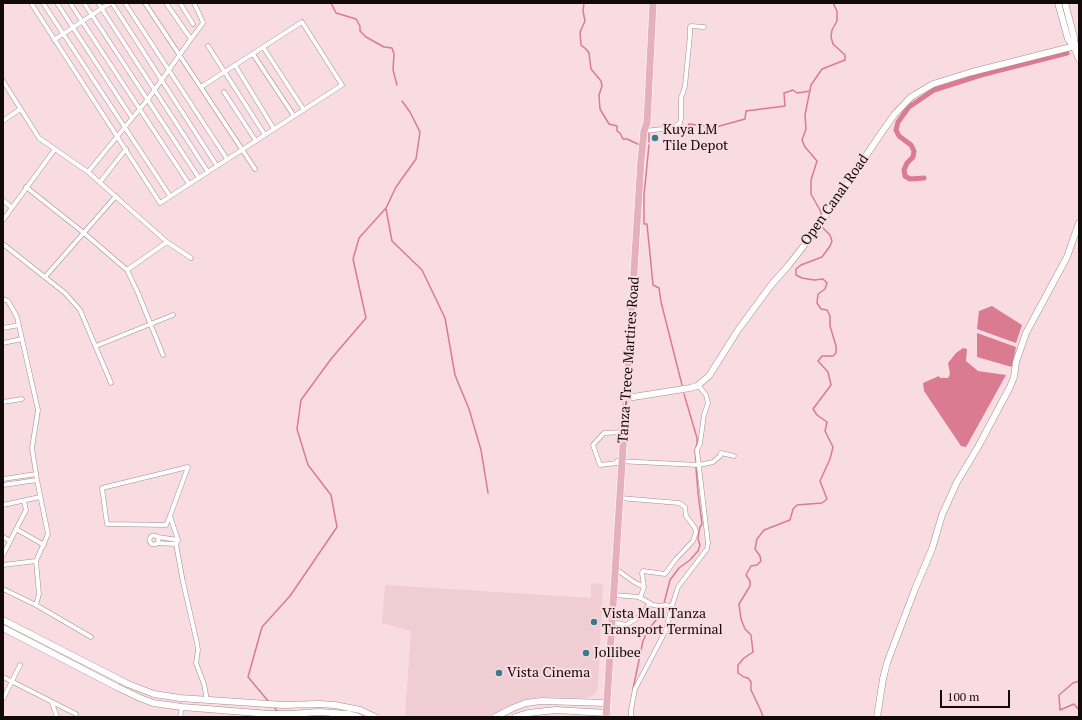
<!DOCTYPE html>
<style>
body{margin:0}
#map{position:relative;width:1082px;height:720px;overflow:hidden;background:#f9dce1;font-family:"PT Serif",serif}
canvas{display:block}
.frame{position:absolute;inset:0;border:4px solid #12090b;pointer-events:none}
.scale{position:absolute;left:940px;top:690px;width:70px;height:18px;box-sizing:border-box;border:2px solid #12090b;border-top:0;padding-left:5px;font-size:12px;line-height:14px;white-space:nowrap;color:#12090b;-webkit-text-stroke:3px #f9dce1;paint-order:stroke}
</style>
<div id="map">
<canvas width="1082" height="720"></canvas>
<div class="frame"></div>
<div class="scale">100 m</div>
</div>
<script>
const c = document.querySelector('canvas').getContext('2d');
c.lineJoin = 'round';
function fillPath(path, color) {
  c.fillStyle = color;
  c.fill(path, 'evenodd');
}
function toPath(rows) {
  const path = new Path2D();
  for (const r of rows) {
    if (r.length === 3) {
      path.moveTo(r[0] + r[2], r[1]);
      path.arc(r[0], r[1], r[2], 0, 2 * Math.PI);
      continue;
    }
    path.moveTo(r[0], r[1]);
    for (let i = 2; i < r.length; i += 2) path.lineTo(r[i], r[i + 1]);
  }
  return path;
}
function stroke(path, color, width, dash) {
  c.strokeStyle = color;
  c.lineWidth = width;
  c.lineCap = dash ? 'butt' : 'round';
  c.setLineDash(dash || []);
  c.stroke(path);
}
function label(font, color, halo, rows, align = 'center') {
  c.font = font + ' "PT Serif",serif';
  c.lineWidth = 4;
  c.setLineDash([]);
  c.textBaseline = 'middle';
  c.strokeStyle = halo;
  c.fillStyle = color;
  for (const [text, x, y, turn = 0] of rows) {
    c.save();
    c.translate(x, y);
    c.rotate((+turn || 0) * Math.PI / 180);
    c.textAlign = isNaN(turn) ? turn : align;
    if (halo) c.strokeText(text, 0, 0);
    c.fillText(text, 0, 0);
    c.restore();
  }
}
fillPath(toPath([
 [591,583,603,584,598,687,595,694,592,696,585,698,539,697,522,700,503,708,487,717,405,717,411,631,382,623,385,585,591,598]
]), '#f0ccd3');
fillPath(toPath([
 [992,306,1022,325,1016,343,977,329,979,311],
 [977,333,1016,347,1012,367,977,357],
 [963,348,967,349,966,361,978,371,1006,375,966,447,961,446,924,391,923,383,939,376,940,378,948,378,950,374,948,363,956,353]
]), '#da7b92');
stroke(toPath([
 [331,3,336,13,356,19,360,26,360,31,366,37,384,47,392,48,394,54,393,70,397,85],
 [584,3,583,11,585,21,580,32,581,45,586,49,589,53,591,69,601,81,602,86,599,95,600,109,609,124,617,126,617,131,620,133,623,139,627,139,640,145],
 [674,129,677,129,678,134,686,133,686,129,689,124,716,127,745,119,746,111,785,106,784,93,793,90,797,93,810,91],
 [661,131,669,130],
 [649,142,649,132],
 [649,145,644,195,644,224,647,224,653,285,659,288,661,302,682,385],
 [386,209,392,241,422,270,445,318,455,375,469,409,481,450,488,493],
 [821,215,821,212,811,194,811,180,817,161,805,147,802,140,806,129,805,115,811,85,822,69,845,60,845,55,833,44,831,37,832,30,837,21,837,11,833,3],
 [684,394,697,438,697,444,695,450,696,461],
 [1079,681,1073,683,1059,695,1060,710,1074,704,1079,710],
 [633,689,643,641,648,630,657,619,662,611,670,580,679,568,690,560,698,551,700,545,698,539,699,532,700,527,702,524,698,493,696,468],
 [269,702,248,677,262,627,290,596,337,527,331,495,308,465,297,429,301,400,331,359,366,318,353,259,359,238,386,208,396,187,416,159,420,132,410,112,402,101],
 [273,706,279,713],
 [763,717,761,711,751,690,751,682,748,678,744,677,738,673,738,665,744,658,753,652,751,635,745,629,741,619,739,604,750,586,750,581,746,575,751,566,757,565,761,561,760,556,755,549,757,539,764,530,790,520,793,509,797,505,822,503,827,499,820,481,830,459,833,447,825,431,827,422,817,415,813,409,831,385,828,372,818,361,822,356,833,356,836,353,836,346,830,326,830,316,827,310,821,309,817,303,818,294,825,289,827,283,823,279,814,280,802,278,796,275,796,269,801,265,822,257,830,246,832,241,830,235,822,227]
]), '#da7b92', 1.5);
stroke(toPath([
 [924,178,910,179,905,176,904,170,907,163,913,157,914,151,911,145,899,136,896,130,898,122,909,107,934,90,981,75,1067,53]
]), '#da7b92', 5);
const street = toPath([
 [31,3,160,203,342,85,302,22,201,87],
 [43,3,170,196],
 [57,3,132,118],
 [70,3,189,184],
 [84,3,199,178],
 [98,3,208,172],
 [112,3,217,166],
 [125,3,227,159],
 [145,3,255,169],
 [180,3,193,24],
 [191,39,203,23,202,20,194,3],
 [54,40,110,3],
 [208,46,265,135],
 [263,47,304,110],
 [253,54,294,116],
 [235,65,274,129],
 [3,81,39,138,88,172,167,242,191,258],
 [224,92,256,141],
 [3,121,20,109],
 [644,131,673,128,680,123,681,119,681,98,685,86,690,35,690,27,691,26,704,27],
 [88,172,148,99,191,39,166,3],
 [100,182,126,149],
 [26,187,84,233,127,270,167,242],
 [3,200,12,208],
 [3,220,55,149],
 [3,244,65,293,80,310,111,383],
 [127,270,138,293,163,355],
 [45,277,116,196],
 [3,299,8,301,17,317,38,410,32,448,37,480,48,534,36,561,39,594,36,605,3,589],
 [3,328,19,325],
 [3,343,22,339],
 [96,346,173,315],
 [3,402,22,399],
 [624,432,604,433,593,445,600,465,617,463,617,461,699,465,713,462,720,456,721,453,734,456],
 [3,479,36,474],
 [3,485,37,480],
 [620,498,679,503,685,507,686,516,695,528,696,532,693,541,676,559,665,574,643,571,642,573,644,587],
 [3,505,40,497],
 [170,516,166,525,107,524,102,488,188,467,170,516,178,540,176,544,183,582,197,643,198,650,196,663,204,684,207,700],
 [16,529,44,545],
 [154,540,4.5],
 [3,537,10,541],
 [158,537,178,540],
 [157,543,176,544],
 [3,555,26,510,24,501],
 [3,565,36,561],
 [616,569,634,582,644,587,640,598],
 [614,595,639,597,653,605,660,606,665,605,672,606,678,587,707,549,708,543,697,450,700,444,704,415,708,403,706,395,698,385],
 [36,605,91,637],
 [612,622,626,625,642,615,650,603],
 [3,677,76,714],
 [3,699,20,665],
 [52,703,57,717],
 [180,717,182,707],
 [631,717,631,710,635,689,666,630,672,606]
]);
const secondary = toPath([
 [1058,3,1068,39,1074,47,1079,59],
 [1065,3,1074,37,1074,47],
 [627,398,690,388,697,386,709,376,738,330,772,284,788,266,813,234,880,135,894,115,911,97,933,84,972,72,1079,45],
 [3,620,128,684,154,694,180,698,283,705,319,704,335,705,360,710,375,717],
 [3,628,117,687,140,698,153,703,182,707,270,714,290,714,319,712,348,714,359,717],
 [495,717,513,708,526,703,541,701,607,703],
 [515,717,528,713,556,710,607,713],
 [877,717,883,679,887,663,915,589,932,549,942,515,957,482,978,447,1010,387,1014,377,1016,362,1026,333,1067,257,1079,223]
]);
const primary = toPath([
 [606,717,641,160,644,131,647,123,653,3]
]);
stroke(street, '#a58b90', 5);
stroke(secondary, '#a58b90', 7);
stroke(primary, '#fff', 8);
stroke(street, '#fff', 4);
stroke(secondary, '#fff', 6);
stroke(primary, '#e3b0bc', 7);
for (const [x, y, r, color] of [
 [655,138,4,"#387b8b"],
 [594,622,4,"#387b8b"],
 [586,653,4,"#387b8b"],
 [499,673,4,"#387b8b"]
]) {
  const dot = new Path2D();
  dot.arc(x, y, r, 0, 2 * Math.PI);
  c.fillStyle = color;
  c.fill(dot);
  stroke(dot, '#f9dce1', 1.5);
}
label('14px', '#12090b', '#f9dce1', [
 ["Kuya LM",663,130],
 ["Tile Depot",663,146],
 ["Vista Mall Tanza",602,614],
 ["Transport Terminal",602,630],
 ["Jollibee",594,653],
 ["Vista Cinema",507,673]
], 'left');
label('14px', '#12090b', '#f9dce1', [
 ["Open Canal Road",835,200,-55],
 ["Tanza-Trece Martires Road",629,360,-86]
]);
</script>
